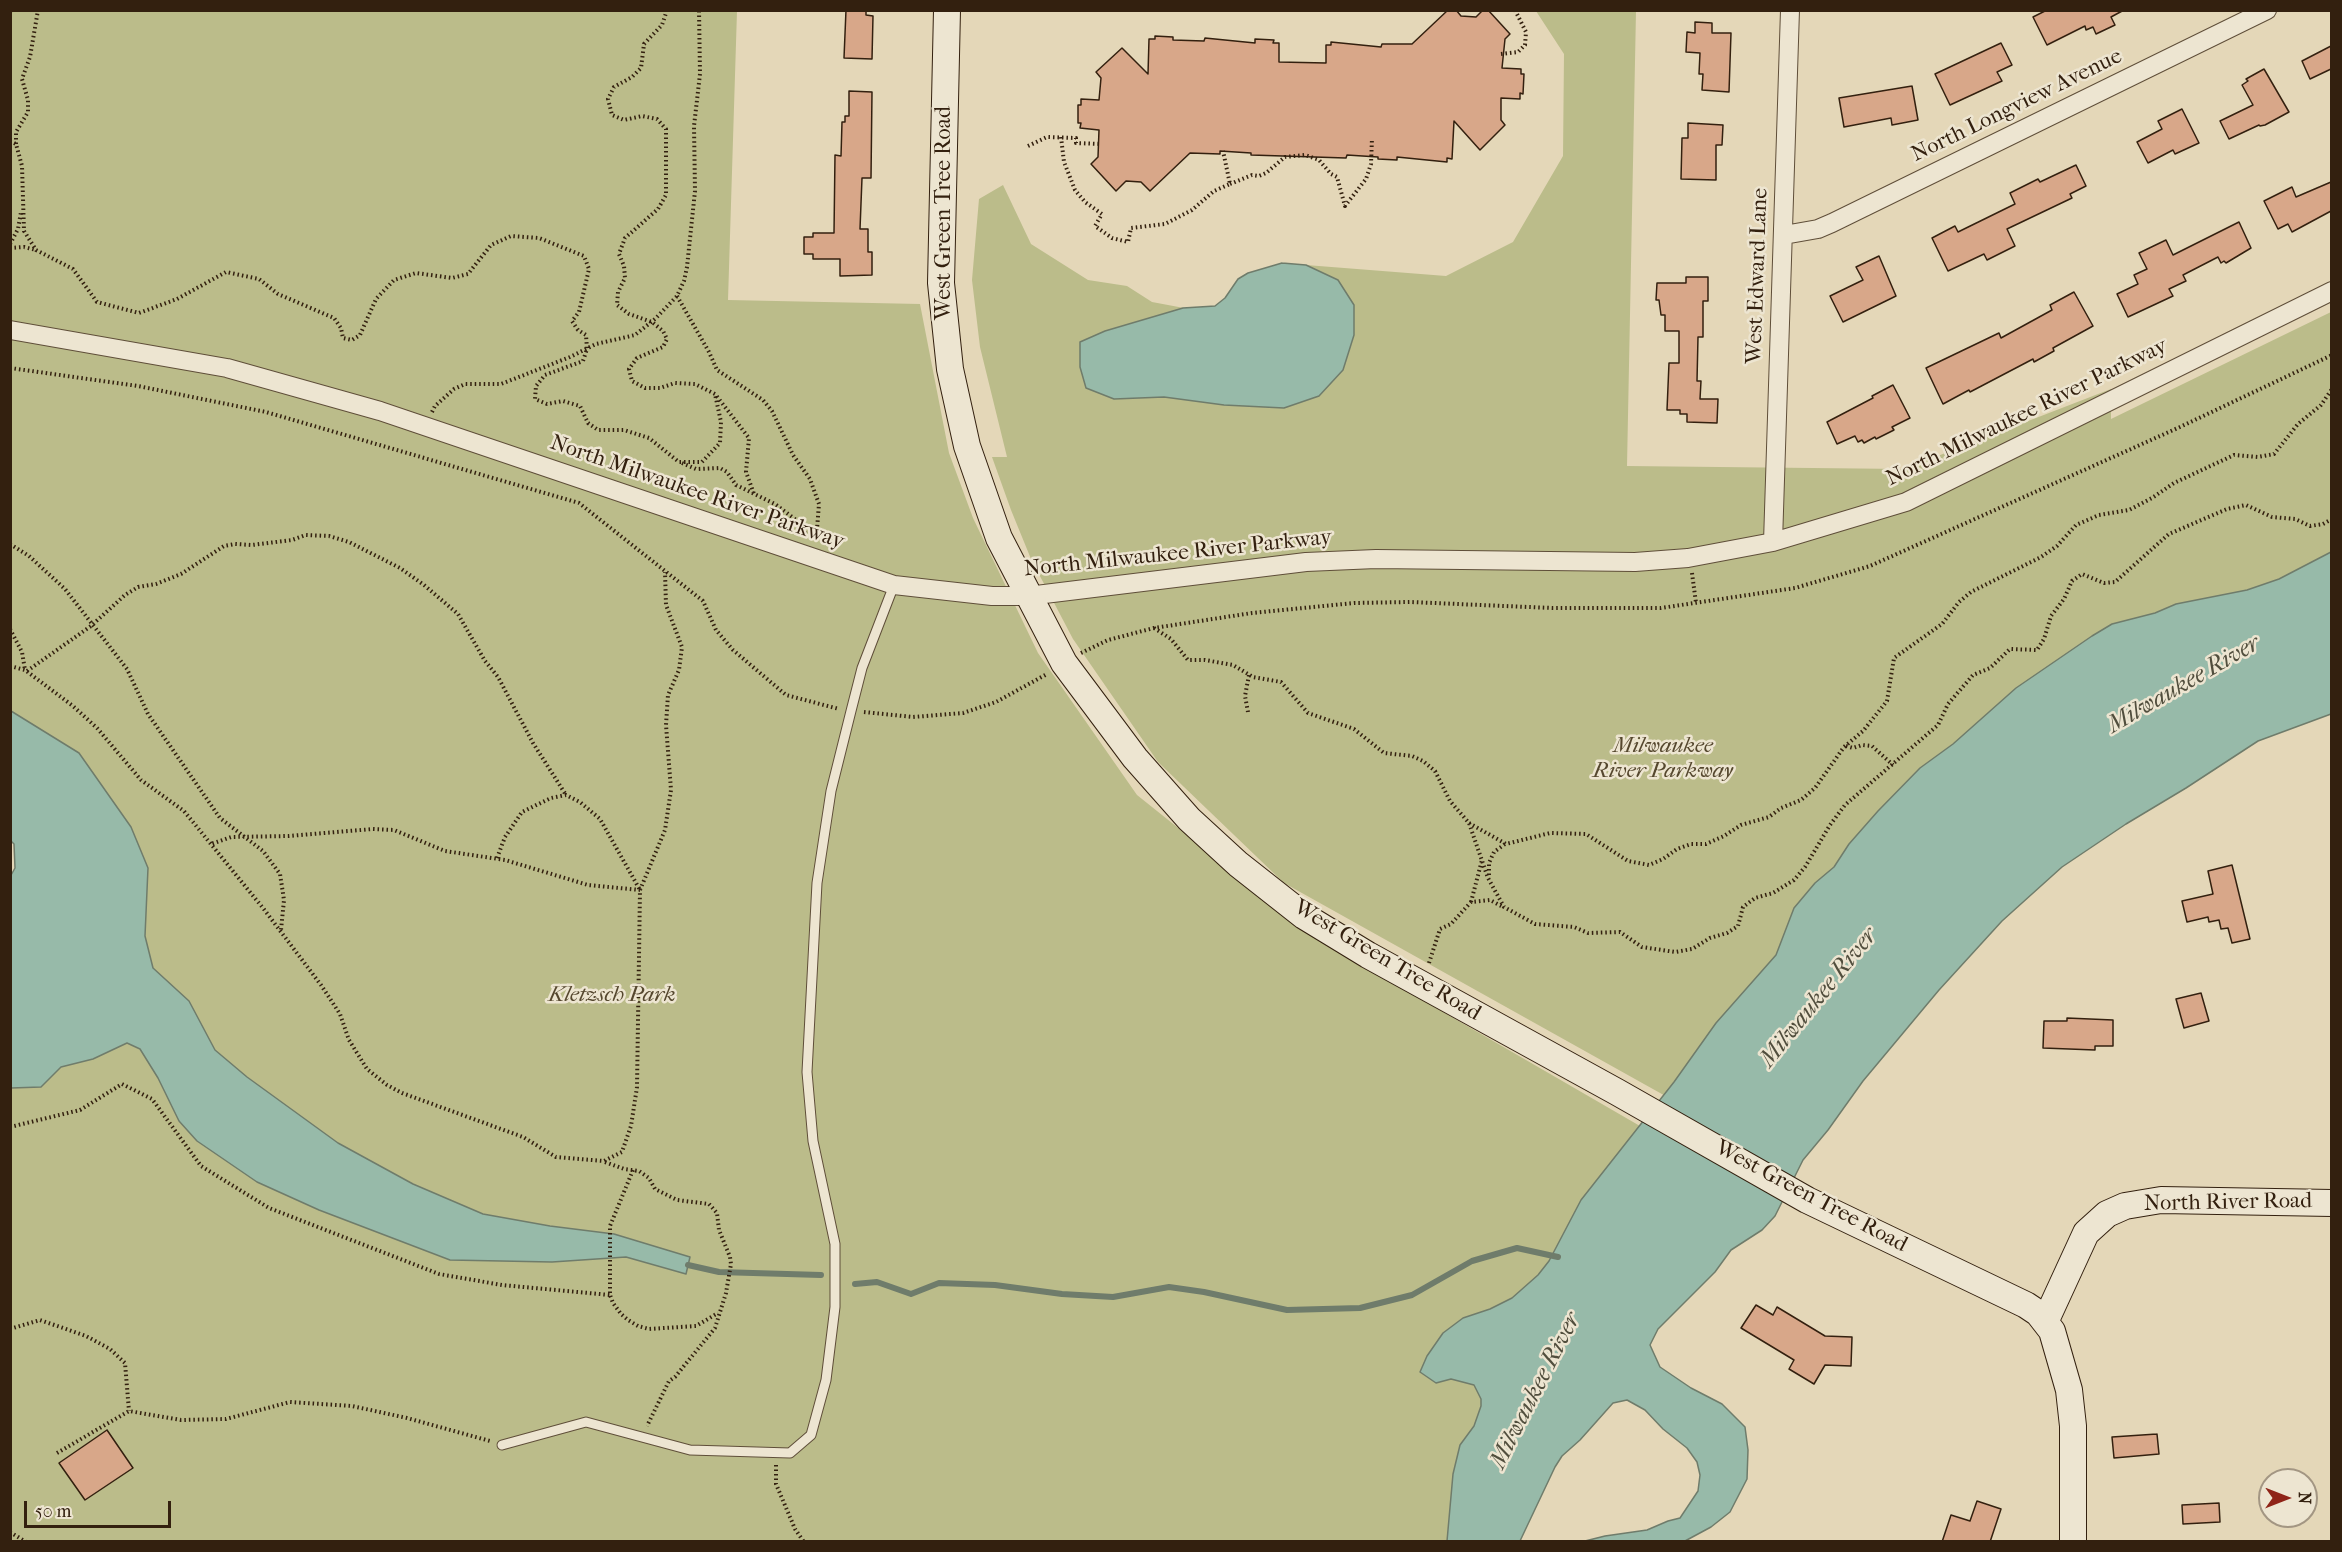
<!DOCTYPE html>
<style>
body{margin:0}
#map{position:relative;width:2342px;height:1552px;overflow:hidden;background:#e4d7b8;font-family:"IM FELL French Canon",serif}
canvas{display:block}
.frame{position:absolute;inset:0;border:12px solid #33200f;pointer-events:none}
.north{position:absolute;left:2258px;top:1468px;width:60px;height:60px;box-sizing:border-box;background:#ede5d1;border:2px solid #a39683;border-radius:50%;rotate:90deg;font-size:16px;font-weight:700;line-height:24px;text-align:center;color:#33200f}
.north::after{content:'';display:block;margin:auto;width:21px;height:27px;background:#8f2418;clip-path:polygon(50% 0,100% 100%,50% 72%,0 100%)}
.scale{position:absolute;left:24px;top:1501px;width:147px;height:27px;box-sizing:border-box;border:3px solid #33200f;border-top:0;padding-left:8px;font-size:18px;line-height:21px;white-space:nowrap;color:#33200f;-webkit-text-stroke:4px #ede5d1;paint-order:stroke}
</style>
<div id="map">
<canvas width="2342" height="1552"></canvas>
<div class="frame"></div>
<div class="north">N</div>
<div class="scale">50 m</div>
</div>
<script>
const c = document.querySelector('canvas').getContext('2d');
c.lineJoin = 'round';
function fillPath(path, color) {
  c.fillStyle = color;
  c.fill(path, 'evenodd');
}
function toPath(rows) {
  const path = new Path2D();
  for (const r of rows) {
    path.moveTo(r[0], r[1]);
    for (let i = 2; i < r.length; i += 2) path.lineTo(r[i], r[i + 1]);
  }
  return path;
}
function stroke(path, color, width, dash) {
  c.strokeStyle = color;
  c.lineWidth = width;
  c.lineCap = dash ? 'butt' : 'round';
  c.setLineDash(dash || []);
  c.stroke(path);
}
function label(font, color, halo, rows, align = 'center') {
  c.font = font + ' "IM FELL French Canon",serif';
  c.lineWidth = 5;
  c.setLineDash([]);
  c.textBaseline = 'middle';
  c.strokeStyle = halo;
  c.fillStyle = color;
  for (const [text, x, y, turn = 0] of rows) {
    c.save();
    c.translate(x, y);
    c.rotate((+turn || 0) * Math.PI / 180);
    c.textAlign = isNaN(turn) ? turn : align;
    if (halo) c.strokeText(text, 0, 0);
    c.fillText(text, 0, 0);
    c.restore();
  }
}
fillPath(toPath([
 [11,11,737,11,728,300,920,304,949,453,973,518,1038,653,1137,795,1317,939,1640,1126,1489,1541,11,1541,10,994,51,964,11,779],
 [1536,11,1636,11,1627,466,1904,469,2111,389,2111,419,2331,312,2331,641,1669,1098,1284,883,1158,762,1073,639,1031,559,1011,510,992,457,1007,457,980,347,972,280,979,199,1003,185,1031,244,1088,280,1127,286,1152,302,1184,308,1105,331,1114,399,1164,397,1224,405,1284,408,1319,396,1343,370,1338,280,1306,265,1446,276,1513,242,1563,156,1564,54]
]), '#bbbc8a');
const water = toPath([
 [1282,263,1306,265,1338,280,1354,305,1354,335,1343,370,1319,396,1284,408,1224,405,1164,397,1114,399,1086,388,1080,367,1080,342,1105,331,1183,308,1215,306,1225,298,1238,279,1248,273,1282,263],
 [2331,552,2331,714,2258,741,2186,788,2126,824,2062,867,2002,921,1939,990,1863,1081,1828,1130,1803,1160,1775,1216,1762,1230,1731,1250,1715,1272,1658,1329,1650,1345,1660,1367,1691,1388,1722,1404,1745,1427,1748,1450,1747,1479,1730,1512,1711,1527,1685,1541,1585,1541,1605,1536,1647,1530,1668,1521,1680,1518,1698,1491,1700,1475,1697,1462,1687,1448,1663,1429,1645,1410,1627,1400,1613,1403,1580,1440,1562,1456,1555,1467,1520,1541,1447,1541,1453,1474,1460,1445,1474,1426,1481,1406,1481,1399,1474,1385,1451,1379,1436,1383,1420,1372,1427,1356,1443,1333,1463,1318,1490,1309,1512,1298,1538,1275,1549,1261,1581,1200,1674,1082,1716,1023,1776,955,1794,908,1815,883,1834,867,1849,844,1878,811,1920,768,1953,744,2016,688,2092,636,2112,624,2155,613,2176,604,2247,590,2279,579,2331,552],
 [11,711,79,753,131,827,148,868,145,936,153,968,189,1001,215,1050,247,1077,338,1143,413,1184,483,1214,550,1226,614,1234,690,1257,686,1274,626,1257,552,1262,450,1260,319,1210,257,1182,197,1141,179,1121,158,1078,140,1049,127,1043,93,1059,61,1067,41,1087,11,1088,10,877,15,868,14,844,10,840,11,711]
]);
fillPath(water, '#97baa9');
stroke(water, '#6f7c6b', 1.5);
stroke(toPath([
 [688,1265,719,1272,821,1275],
 [855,1284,877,1282,911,1294,939,1283,995,1285,1062,1294,1113,1297,1169,1287,1204,1292,1287,1310,1360,1308,1412,1295,1472,1261,1517,1248,1558,1257]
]), '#6f7c6b', 6);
const building = toPath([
 [846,10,866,10,866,15,873,16,872,59,844,58,846,10],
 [1448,10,1456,10,1461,16,1476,17,1483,10,1488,10,1510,34,1505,39,1502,68,1521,69,1521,74,1524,74,1523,94,1520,93,1520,99,1501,98,1501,120,1505,125,1480,150,1454,121,1452,159,1447,158,1447,162,1397,157,1397,160,1378,159,1378,157,1347,155,1346,158,1251,155,1251,153,1220,151,1220,154,1190,153,1150,191,1141,182,1126,181,1116,191,1091,164,1098,157,1099,130,1080,128,1081,123,1078,123,1078,105,1081,105,1081,99,1099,100,1101,78,1096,72,1122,48,1148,74,1149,39,1155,39,1155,36,1173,37,1173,40,1204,41,1205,38,1255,43,1255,39,1274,40,1273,43,1279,43,1279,62,1326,63,1326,45,1331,45,1331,42,1381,47,1382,44,1412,44,1448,10],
 [2047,10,2124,10,2111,17,2115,25,2096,34,2093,27,2086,30,2085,26,2047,45,2033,17,2047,10],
 [1695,22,1712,23,1712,33,1731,33,1729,92,1702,90,1703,74,1699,74,1700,53,1686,52,1687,32,1695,33,1695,22],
 [2001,43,2012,65,1997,72,2002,81,1950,105,1935,74,2001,43],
 [2331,46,2331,69,2310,79,2302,61,2331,46],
 [2264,69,2289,112,2265,125,2260,126,2259,125,2229,139,2220,121,2253,105,2242,85,2248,81,2246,79,2264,69],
 [1912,86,1918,120,1892,125,1891,118,1844,127,1839,98,1912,86],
 [849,91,872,92,871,178,862,178,860,229,868,229,868,252,872,252,872,275,840,276,840,259,813,259,813,254,804,254,804,237,813,237,813,233,834,233,835,155,841,156,842,122,845,122,845,116,849,116,849,91],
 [2182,109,2199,143,2175,154,2173,150,2148,163,2137,142,2162,129,2158,121,2182,109],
 [1688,123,1723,125,1722,145,1716,145,1716,180,1681,179,1682,138,1688,138,1688,123],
 [2076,165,2086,186,2070,194,2072,198,2007,229,2015,246,1987,260,1984,254,1948,271,1932,238,1955,226,1958,232,2015,204,2010,193,2038,179,2040,182,2076,165],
 [2331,182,2331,211,2292,232,2288,224,2278,229,2264,201,2292,187,2296,197,2331,182],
 [2239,222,2251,248,2226,263,2224,261,2221,263,2218,257,2183,275,2186,281,2169,289,2173,296,2128,317,2117,294,2138,284,2134,275,2147,269,2139,253,2166,240,2173,255,2239,222],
 [1879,256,1896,296,1843,322,1830,296,1863,280,1856,267,1879,256],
 [1686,277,1708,277,1708,301,1703,301,1703,337,1698,337,1697,381,1701,381,1700,399,1718,399,1717,423,1687,422,1687,414,1680,414,1680,410,1667,410,1669,363,1679,363,1679,331,1665,331,1665,315,1661,315,1659,300,1656,300,1657,283,1686,283,1686,277],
 [2074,292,2093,326,2053,348,2054,351,2034,362,2033,359,1970,392,1969,390,1943,404,1926,368,1999,333,2001,338,2052,310,2050,305,2074,292],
 [1893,385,1910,418,1892,427,1894,430,1876,439,1875,437,1864,443,1862,440,1858,442,1855,436,1837,444,1827,422,1873,398,1872,396,1893,385],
 [2232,865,2250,939,2232,943,2228,928,2221,929,2219,920,2209,922,2208,917,2187,922,2182,901,2213,894,2208,871,2232,865],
 [2201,993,2209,1021,2184,1028,2176,999,2201,993],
 [2067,1018,2113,1020,2113,1046,2095,1046,2095,1050,2043,1048,2044,1021,2067,1021,2067,1018],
 [1756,1305,1773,1315,1777,1307,1825,1336,1852,1337,1851,1366,1825,1365,1814,1384,1789,1369,1794,1360,1741,1328,1756,1305],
 [107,1430,133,1468,85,1500,59,1463,107,1430],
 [2157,1434,2159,1454,2114,1458,2112,1437,2157,1434],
 [1977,1501,2001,1509,1990,1542,1942,1542,1951,1515,1970,1521,1977,1501],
 [2219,1503,2220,1522,2183,1524,2182,1505,2219,1503]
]);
fillPath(building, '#d8a789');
stroke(building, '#33200f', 1.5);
const lane = toPath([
 [502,1445,586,1422,690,1450,790,1453,811,1435,826,1380,835,1307,835,1244,813,1141,807,1072,817,883,831,791,851,711,862,668,894,585]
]);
const street = toPath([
 [1784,235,1818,229,1832,223,2267,10],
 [10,330,227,368,380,411,894,585,992,596,1028,596,1306,562,1376,559,1635,562,1688,558,1773,542,1906,502,2332,291],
 [1773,542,1790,10]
]);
const secondary = toPath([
 [947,10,941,283,950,369,967,446,999,538,1064,663,1135,758,1189,819,1238,864,1304,916,1368,955,1617,1092,1807,1200,2026,1305,2038,1313,2052,1331,2069,1390,2073,1426,2073,1542],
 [2046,1320,2086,1233,2107,1214,2125,1206,2161,1200,2332,1203]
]);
stroke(lane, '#5f4e39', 11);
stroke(street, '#5f4e39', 20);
stroke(secondary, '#33200f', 28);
stroke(toPath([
 [667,10,662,25,644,44,641,68,632,77,614,87,608,99,612,115,624,120,642,116,657,119,666,129,666,195,658,209,625,238,619,254,624,266,625,278,618,292,617,305,629,314,652,322,663,331,667,339,663,347,637,358,629,369,632,381,645,388,660,388,675,383,695,384,715,394,749,438,746,472,754,494],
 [10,12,11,10],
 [1501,54,1518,52,1525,45,1526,32,1515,10],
 [1061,137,1064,162,1075,190,1085,202,1102,214,1095,226,1112,238,1128,242,1131,228,1165,224,1192,210,1214,191,1230,184,1223,151],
 [10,141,16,144,22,166,24,231,36,250,73,269,97,302,139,313,177,299,226,272,259,279,278,294,334,318,341,328,343,338,352,340,360,335,376,299,394,280,416,273,452,278,468,274,491,245,511,236,539,238,584,256,589,269,579,312,572,321,578,330,586,335,587,349,583,361,545,375,536,386,535,399,547,404,563,401,580,406,588,423,598,430,624,430,649,438,679,462,702,462,720,443,721,422,715,394],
 [16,144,16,132,28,112,28,100,22,79,30,57,38,10],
 [1028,146,1047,137,1076,138,1076,143,1101,144],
 [1230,184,1252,175,1259,176,1266,173,1285,157,1305,155,1319,160,1331,174,1337,177,1345,206,1366,179,1371,164,1372,138],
 [10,244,18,229,21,212],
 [10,248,24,247,36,250],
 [677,296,709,352,717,370,763,400,772,411,793,455,810,479,819,504,817,529,813,541],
 [10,368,138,386,266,412,579,503,703,601,716,630,733,650,786,695,839,709],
 [432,412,435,406,454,389,465,384,501,384,570,357,596,344,635,335,655,319,677,296,684,281,687,267,695,191,694,126,700,74,699,10],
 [682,463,696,469,720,468,727,472,736,485,775,504,804,526,806,537],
 [10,544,29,556,65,589,127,669,148,714,220,818,263,851,280,874,284,900,281,930],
 [1692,573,1696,603],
 [1154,628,1171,639,1188,660,1205,660,1233,665,1253,677,1281,682,1308,713,1354,729,1384,753,1412,756,1423,761,1435,771,1450,801,1469,823,1488,878,1504,907,1535,924,1574,927,1588,933,1620,932,1642,947,1675,952,1692,949,1710,938,1727,933,1738,926,1743,907,1755,898,1773,893,1794,880,1805,867,1830,825,1845,805,1938,725,1948,704,1973,675,1990,668,2010,649,2037,650,2044,639,2051,616,2064,599,2072,581,2082,574,2104,583,2115,582,2169,534,2227,509,2246,505,2272,517,2295,519,2310,526,2323,524,2332,519],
 [10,629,22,652,25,670],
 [1081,653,1108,640,1154,628,1252,613,1354,603,1410,602,1552,608,1661,608,1795,588,1870,566,2180,427,2332,355],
 [10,666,25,670,73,706,97,728,141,780,184,811,263,908,321,985,340,1014,349,1040,367,1069,387,1085,402,1093,523,1137,556,1157,604,1161,622,1152,631,1126,637,1087,640,890,588,885,505,860,445,851,394,830,373,829,289,836,231,837,211,844],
 [27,671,91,626,125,595,138,587,156,584,181,574,224,546,235,544,252,545,292,540,306,535,329,536,349,542,400,568,424,585,458,614,485,661,498,677,533,743,566,795],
 [864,712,913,717,963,713,996,702,1047,674],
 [1248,712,1245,696,1249,675],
 [1846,746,1853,748,1862,745,1872,746,1893,765],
 [1469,823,1506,844,1550,833,1586,834,1628,861,1649,865,1663,859,1677,849,1691,844,1706,844,1724,836,1741,825,1769,817,1781,808,1801,800,1815,788,1844,747,1863,731,1887,701,1894,658,1942,624,1959,602,1971,592,2041,557,2057,546,2076,525,2099,515,2129,510,2152,498,2174,483,2234,455,2258,457,2274,454,2298,424,2321,405,2332,389],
 [497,858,505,837,522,812,551,798,566,795,580,802,600,819,640,890],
 [1489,875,1489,863,1494,852,1505,844],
 [640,890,665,830,671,790,666,725,668,695,679,670,682,647,666,605,665,572],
 [1471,902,1482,860],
 [1429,963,1440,929,1451,924,1471,902,1490,900,1503,907],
 [10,1127,80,1110,122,1084,152,1099,201,1166,269,1208,439,1274,502,1285,610,1295],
 [605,1162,624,1169,639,1171,649,1178,655,1189,677,1200,709,1204,717,1213,719,1230,730,1257,731,1264,726,1293,715,1328,675,1377,669,1381,647,1426],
 [633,1170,610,1226,610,1295,613,1303,621,1314,628,1320,638,1326,649,1329,696,1326,718,1313],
 [10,1329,40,1320,86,1336,110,1349,125,1363,129,1411],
 [57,1453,129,1411,181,1420,226,1419,290,1402,352,1406,407,1418,490,1441],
 [776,1465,776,1484,795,1529,804,1542],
 [10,1532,26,1542]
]), '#33200f', 4, [1.5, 3]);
stroke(lane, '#ede5d1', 9);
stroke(street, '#ede5d1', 18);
stroke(secondary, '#ede5d1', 26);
label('22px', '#33200f', '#ede5d1', [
 ["North Longview Avenue",2017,106,-26],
 ["West Green Tree Road",945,213,-90],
 ["West Edward Lane",1758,276,-88],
 ["North Milwaukee River Parkway",2027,413,-26],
 ["North Milwaukee River Parkway",697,493,19],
 ["North Milwaukee River Parkway",1178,554,-6],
 ["West Green Tree Road",1387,961,31],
 ["West Green Tree Road",1811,1197,28],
 ["North River Road",2228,1203,-1]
]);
label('italic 22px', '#55472e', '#ede5d1', [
 ["Milwaukee",1663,747],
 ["River Parkway",1663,772],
 ["Kletzsch Park",612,996]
]);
label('italic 24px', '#514e3d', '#ede5d1', [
 ["Milwaukee River",2184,685,-30],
 ["Milwaukee River",1819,998,-51],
 ["Milwaukee River",1536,1391,-63]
]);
</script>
